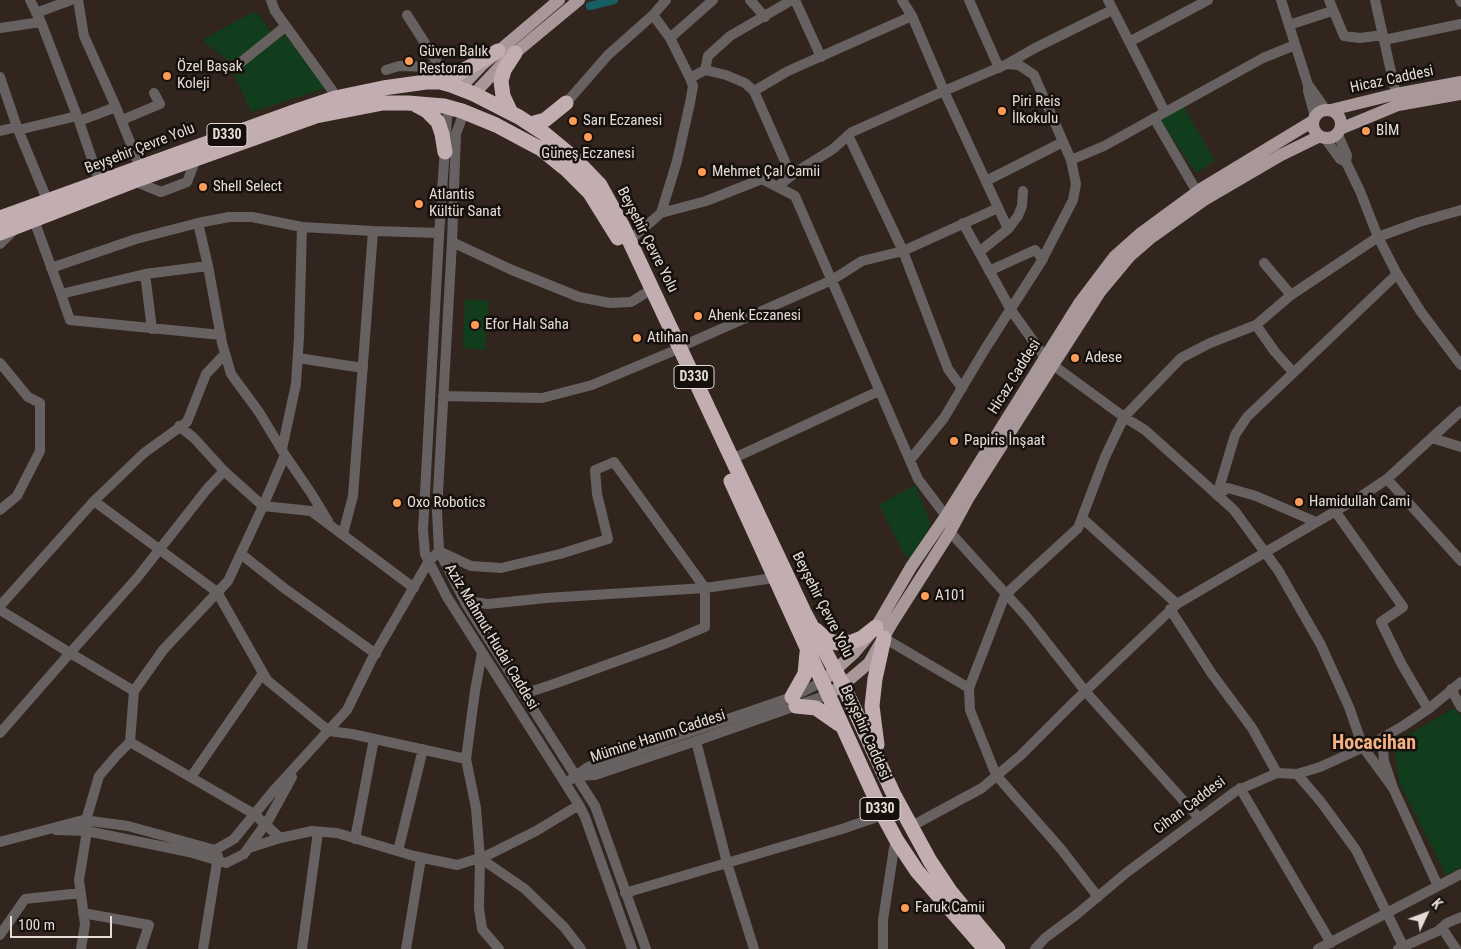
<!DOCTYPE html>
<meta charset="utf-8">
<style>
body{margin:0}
#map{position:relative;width:1461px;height:949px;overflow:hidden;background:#31251e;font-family:"Roboto Condensed",sans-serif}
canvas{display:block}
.north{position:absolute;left:1401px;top:889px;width:50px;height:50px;-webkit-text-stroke:4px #15100c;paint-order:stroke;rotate:47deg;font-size:14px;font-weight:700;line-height:20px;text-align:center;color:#e5dcd8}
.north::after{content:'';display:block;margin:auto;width:18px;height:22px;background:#e5dcd8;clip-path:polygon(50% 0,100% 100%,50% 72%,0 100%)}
.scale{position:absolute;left:10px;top:916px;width:102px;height:22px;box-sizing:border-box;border:2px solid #e5dcd8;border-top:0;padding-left:6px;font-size:15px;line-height:18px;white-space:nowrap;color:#e5dcd8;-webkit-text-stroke:4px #15100c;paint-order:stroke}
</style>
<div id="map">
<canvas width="1461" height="949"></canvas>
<div class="north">K</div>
<div class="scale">100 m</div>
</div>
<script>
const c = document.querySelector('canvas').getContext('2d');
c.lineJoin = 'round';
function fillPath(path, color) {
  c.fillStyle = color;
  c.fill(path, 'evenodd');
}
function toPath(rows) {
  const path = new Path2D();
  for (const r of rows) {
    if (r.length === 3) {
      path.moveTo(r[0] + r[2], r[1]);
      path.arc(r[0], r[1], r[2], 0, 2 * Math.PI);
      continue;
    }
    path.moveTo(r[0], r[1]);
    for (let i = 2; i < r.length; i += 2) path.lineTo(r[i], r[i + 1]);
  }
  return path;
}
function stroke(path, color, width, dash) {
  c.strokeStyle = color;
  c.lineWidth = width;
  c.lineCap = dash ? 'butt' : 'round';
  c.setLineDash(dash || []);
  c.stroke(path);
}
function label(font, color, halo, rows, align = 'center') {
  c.font = font + ' "Roboto Condensed",sans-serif';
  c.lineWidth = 5;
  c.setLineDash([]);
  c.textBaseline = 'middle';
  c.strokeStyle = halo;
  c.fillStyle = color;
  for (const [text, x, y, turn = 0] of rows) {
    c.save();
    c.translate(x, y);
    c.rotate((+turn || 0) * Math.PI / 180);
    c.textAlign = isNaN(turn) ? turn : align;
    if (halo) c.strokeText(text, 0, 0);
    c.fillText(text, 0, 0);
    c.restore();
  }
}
fillPath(toPath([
 [253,12,258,14,271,32,245,57,229,61,205,43,204,39],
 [282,32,302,53,326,88,251,112,233,72],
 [1184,107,1215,161,1196,173,1159,119],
 [465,299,489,301,485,350,463,348],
 [915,485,931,524,911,562,903,552,879,505],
 [1454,708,1461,716,1461,867,1446,875,1399,782,1394,743]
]), '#123d1c');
stroke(toPath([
 [590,6,614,0]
]), '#155f62', 8);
stroke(toPath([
 [30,0,41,22,79,121],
 [78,0,84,36,116,107,79,121,100,183],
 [271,0,275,11,332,90,335,98],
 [750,0,765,17],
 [795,0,821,57],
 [902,0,912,16,944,91,1008,229,979,252],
 [969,0,999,68],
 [1108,0,1165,112],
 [1281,0,1308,85,1308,91,1315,117],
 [1329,0,1344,36,1360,38,1383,35],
 [1375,0,1396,94],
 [1460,0,1461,2],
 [36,13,71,0],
 [653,15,670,38,690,78,705,70,726,75,745,83,754,91,788,71,912,16],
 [1289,25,1332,11],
 [0,28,41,22],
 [670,38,713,0],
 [1384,40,1461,24],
 [1129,42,1208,0],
 [1007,64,1035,48,1112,10],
 [235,67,286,26],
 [386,70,399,66,433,67,436,66,437,62,407,15],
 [705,70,708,56,730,36,792,0],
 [0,77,17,127,48,202],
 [1309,86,1326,110],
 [754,91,791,175],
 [566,103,608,55,653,15,666,0],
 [116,107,140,167],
 [450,108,447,118,439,236,423,530,425,554,447,597,579,805,585,817,632,949],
 [464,112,456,134,452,242,437,511,439,551,466,604,595,806,646,949],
 [1154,118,1197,192],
 [122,120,160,104,154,93],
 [18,130,77,116],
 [0,131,17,127],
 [848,135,903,251,998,208],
 [1325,138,1340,159,1346,162,1347,155,1337,133],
 [1071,160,1104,146,1263,58,1295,45],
 [1346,162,1360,191,1378,237,1397,274,1421,312,1461,365],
 [134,181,161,192,187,182,196,159],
 [986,181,1063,142],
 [777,187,796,172,833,149,852,132,944,91,1007,64,1019,65,1034,75,1071,160,1076,184,1073,200,1041,262,985,349,944,418,910,460],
 [661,213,706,201,762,179,795,196,918,479,946,516],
 [34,220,61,294,145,274,208,266,222,343,231,374,259,412,285,455,263,506,228,581,163,650,134,691,70,653,137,578,207,489,224,471,263,506,311,511,414,588],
 [963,223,1011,310,1046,359],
 [1008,229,1018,216,1022,206,1023,191],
 [373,231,439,233],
 [630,240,661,213,677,161,690,103,693,86,690,78],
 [452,242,512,270,579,297,610,303,631,302,644,294],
 [0,244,15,229],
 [1264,263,1291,295],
 [208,266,198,223,229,217,252,217,302,227],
 [51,268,136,239,198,223],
 [989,271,1035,250,1043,259],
 [145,274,152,329],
 [61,294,70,320,221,335],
 [1256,325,1275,352,1293,372],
 [680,347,832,280,862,261,903,251,948,369,962,388],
 [298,358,363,368],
 [0,363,28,397,40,403,40,451,17,496,0,510],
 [1053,365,1124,417,1145,430,1234,510,1278,570,1321,645,1349,707,1363,747,1393,788,1384,761,1382,738],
 [443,396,542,398,592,385,671,352],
 [179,426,194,438,224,471],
 [1432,438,1461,447],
 [282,449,296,384,299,337,302,227,373,231,353,496,343,534],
 [285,455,311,493,328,521],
 [732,459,879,391],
 [1387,479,1461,561],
 [1217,495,1235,435,1247,417,1397,274],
 [1217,495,1228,488,1256,496,1316,522],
 [94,501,217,592,267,680,329,731,352,734,466,759,476,808,480,858],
 [1335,511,1403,607,1381,622,1401,663,1428,709],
 [1082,518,1177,604],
 [950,532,1026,616,1085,691,1199,818],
 [241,554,284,588,376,654],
 [465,601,488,604,546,598,705,588,774,578],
 [0,606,94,501,144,453,187,422,206,374,225,354],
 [1170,609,1212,674,1252,728,1277,773],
 [0,610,70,653,0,733],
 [884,638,969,688],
 [1451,689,1461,707],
 [696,741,727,863,754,949],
 [130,742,254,814,280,838,249,848],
 [466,759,475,691,482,653],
 [1297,774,1321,802,1356,850,1403,946],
 [576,776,595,775,696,741,827,695],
 [191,777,263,673],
 [570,780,588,767,792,697,822,682],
 [1240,788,1331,943],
 [1393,788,1438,886],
 [910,827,982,788,1021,755,1074,702,1177,604,1363,495,1387,479,1461,411],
 [56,830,87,831,189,852,226,863,244,854,269,819,292,777],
 [280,838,312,831,337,833,414,856,457,865,486,856,536,831,579,805],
 [355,839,374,739],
 [0,842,83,820,128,826,215,850,234,839,275,789,347,710,372,659,429,561,439,551,471,566,501,568,560,554,608,539,597,494,595,470,614,462,705,588,705,627,667,643,551,685,523,694],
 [398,851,423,749],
 [625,893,842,829,883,815],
 [1098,897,1061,849,996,775,970,710,969,688,1005,595,1078,528,1105,457,1124,417,1181,358,1210,343,1256,325,1291,295,1378,237,1419,222,1461,210],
 [83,913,149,925,141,949],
 [1442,928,1456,949],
 [0,935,25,899,81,893],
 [81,949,85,924,79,880,87,831,86,820,99,776,117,755,130,742,134,691],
 [203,949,218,856],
 [302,949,318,832],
 [406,949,421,858],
 [499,949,482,929,479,908,480,858,525,889,564,927,581,949],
 [883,949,883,920,894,848,897,841],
 [1035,949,1045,938,1076,915,1126,873,1236,791,1277,773,1297,774,1320,767,1373,743,1403,726,1431,707,1461,682],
 [1318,949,1461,874],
 [1398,949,1438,931,1447,923,1461,917]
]), '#686161', 10);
stroke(toPath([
 [460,88,481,66,559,0],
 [474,94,503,63,579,0],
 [1331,110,1396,94,1461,82],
 [1327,124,14],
 [1340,129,1398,105,1461,94],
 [822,682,854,653,876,627,911,567,946,516,1080,302,1114,257,1141,233,1201,189,1313,121],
 [827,695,843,685,869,663,892,623,950,532,969,497,1051,368,1100,292,1130,256,1152,237,1204,200,1281,155,1320,136]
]), '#a9989a', 12);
stroke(toPath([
 [437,81,457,74,498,51],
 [416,105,427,111,438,122,442,134,445,152],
 [511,113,503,96,501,81,504,70,515,53],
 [531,124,545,120,566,103],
 [0,218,299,110,335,98,383,88,426,82,440,82,451,85,474,94,519,117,545,134,574,158,600,185,622,225,804,612,843,685,893,793,930,861,950,891,998,949],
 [0,233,134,181,316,116,383,103,408,103,444,106,462,111,496,125,541,149,567,170,590,193,618,238],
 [731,481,883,815,897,841,917,871,985,949],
 [816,630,828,641,839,643,852,642,862,638,876,627],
 [792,697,805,674,807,653],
 [796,706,816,708,839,724],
 [877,745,872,706,875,679,884,638]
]), '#c2aeb0', 15);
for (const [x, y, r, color] of [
 [409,61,5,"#fd9c56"],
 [167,76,5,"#fd9c56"],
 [1002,111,5,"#fd9c56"],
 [573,121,5,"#fd9c56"],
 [1366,131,5,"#fd9c56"],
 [588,137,5,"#fd9c56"],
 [702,172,5,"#fd9c56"],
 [203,187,5,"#fd9c56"],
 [419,204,5,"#fd9c56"],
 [698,316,5,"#fd9c56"],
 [475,325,5,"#fd9c56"],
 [637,338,5,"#fd9c56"],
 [1075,358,5,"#fd9c56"],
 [954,441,5,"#fd9c56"],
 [1299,502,5,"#fd9c56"],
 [397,503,5,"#fd9c56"],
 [925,596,5,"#fd9c56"],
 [905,908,5,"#fd9c56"]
]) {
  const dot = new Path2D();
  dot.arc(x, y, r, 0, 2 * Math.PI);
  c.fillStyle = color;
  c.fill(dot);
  stroke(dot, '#15100c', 2);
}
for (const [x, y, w] of [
 [227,135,40],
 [694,377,40],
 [880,809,40]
]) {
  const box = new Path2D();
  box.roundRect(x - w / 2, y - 11.5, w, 23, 4);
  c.fillStyle = '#15100c';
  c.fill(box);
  stroke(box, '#e5dcd8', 1);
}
label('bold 14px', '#e5dcd8', null, [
 ["D330",227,135],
 ["D330",694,377],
 ["D330",880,809]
]);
label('15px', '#e5dcd8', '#15100c', [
 ["Güven Balık",419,52],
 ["Restoran",419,69],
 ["Özel Başak",177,67],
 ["Koleji",177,84],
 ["Piri Reis",1012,102],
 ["İlkokulu",1012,119],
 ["Sarı Eczanesi",583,121],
 ["BİM",1376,131],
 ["Güneş Eczanesi",588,154,"center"],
 ["Mehmet Çal Camii",712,172],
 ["Shell Select",213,187],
 ["Atlantis",429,195],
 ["Kültür Sanat",429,212],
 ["Ahenk Eczanesi",708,316],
 ["Efor Halı Saha",485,325],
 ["Atlıhan",647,338],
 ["Adese",1085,358],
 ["Papiris İnşaat",964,441],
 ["Hamidullah Cami",1309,502],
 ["Oxo Robotics",407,503],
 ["A101",935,596],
 ["Faruk Camii",915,908]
], 'left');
label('15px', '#e5dcd8', '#15100c', [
 ["Hicaz Caddesi",1392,80,-12],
 ["Beyşehir Çevre Yolu",140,149,-21],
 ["Beyşehir Çevre Yolu",647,240,63],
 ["Hicaz Caddesi",1015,377,-58],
 ["Beyşehir Çevre Yolu",822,605,63],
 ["Aziz Mahmut Hudai Caddesi",491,637,59],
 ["Beyşehir Caddesi",865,733,66],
 ["Mümine Hanım Caddesi",658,737,-18],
 ["Cihan Caddesi",1190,806,-37]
]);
label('bold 20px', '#f5b183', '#15100c', [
 ["Hocacihan",1374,744]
]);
</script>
